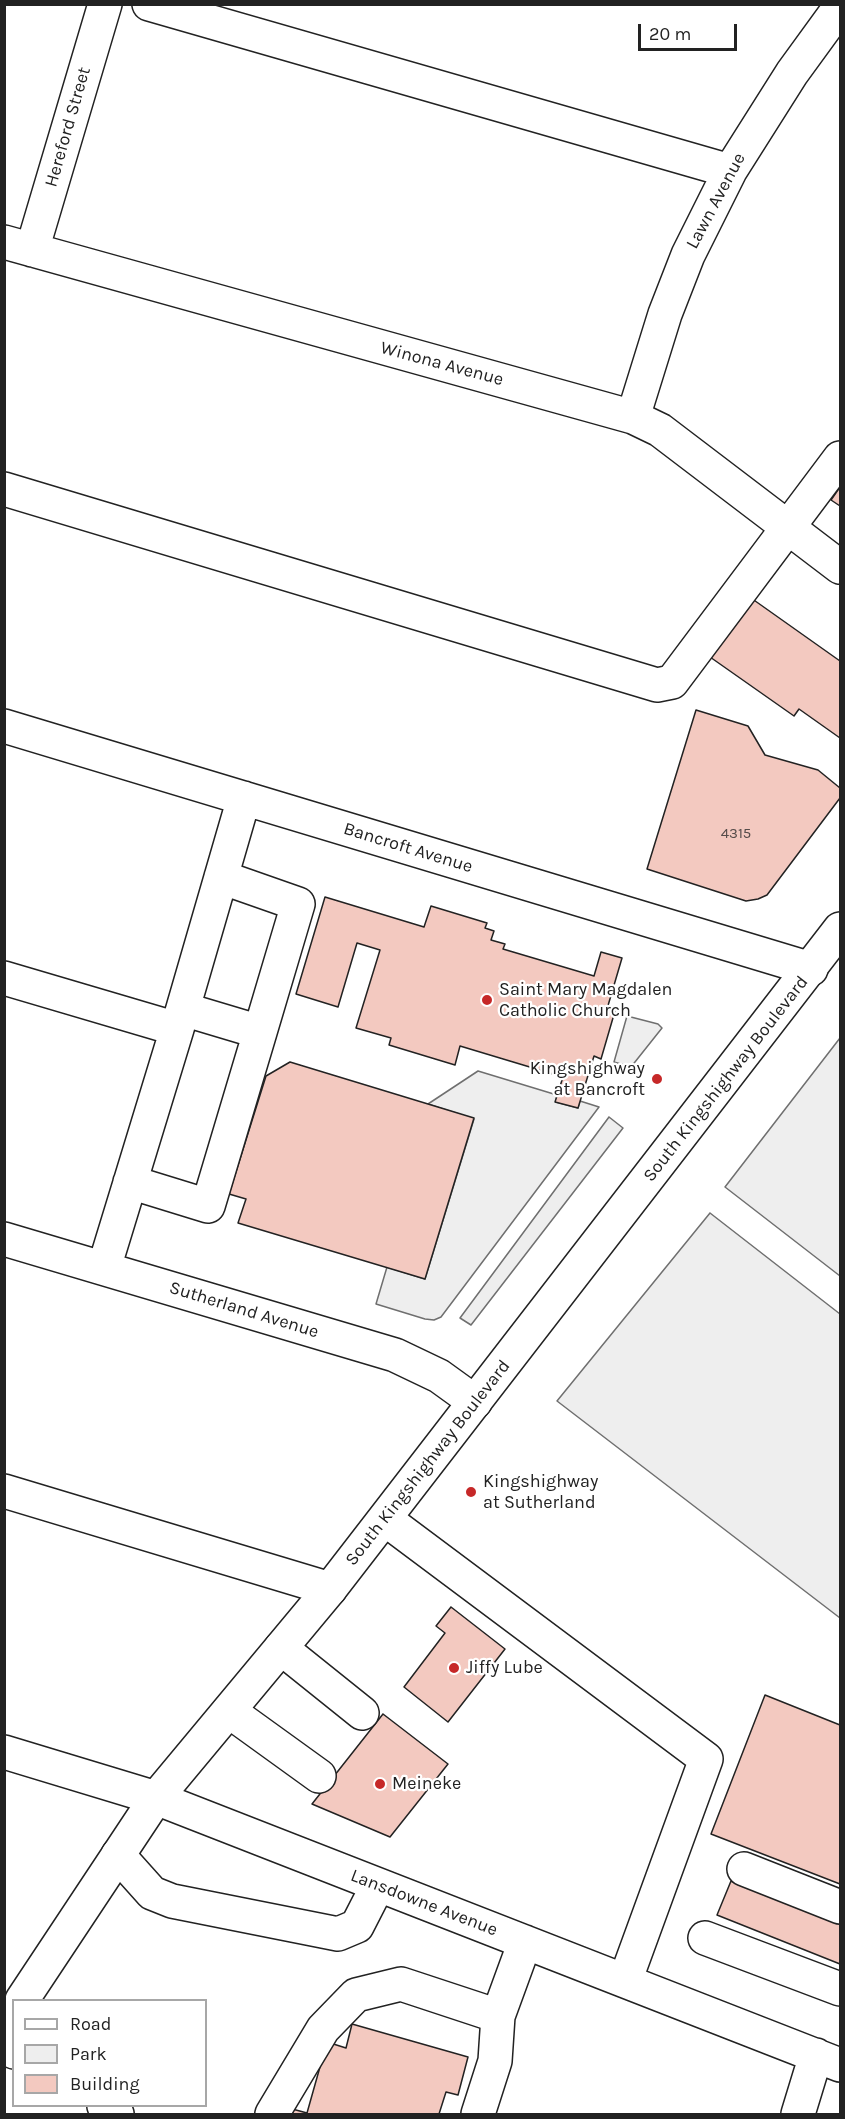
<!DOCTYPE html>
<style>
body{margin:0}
#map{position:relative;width:845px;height:2119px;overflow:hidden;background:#fff;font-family:Karla,sans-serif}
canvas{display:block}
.frame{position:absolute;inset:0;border:6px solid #222;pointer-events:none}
.legend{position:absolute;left:12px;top:1999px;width:195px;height:108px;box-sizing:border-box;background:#fff;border:2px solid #a7a7a7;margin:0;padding:8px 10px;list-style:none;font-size:18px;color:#222}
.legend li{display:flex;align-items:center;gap:12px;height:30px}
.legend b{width:30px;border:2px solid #a7a7a7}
.scale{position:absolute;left:638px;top:24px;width:99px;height:27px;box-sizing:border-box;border:3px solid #222;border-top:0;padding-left:8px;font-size:18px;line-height:21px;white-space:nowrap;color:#222;-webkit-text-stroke:4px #fff;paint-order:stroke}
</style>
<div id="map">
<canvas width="845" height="2119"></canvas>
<div class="frame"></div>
<ul class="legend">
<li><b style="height:8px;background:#fff"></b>Road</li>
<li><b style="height:16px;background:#eee"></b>Park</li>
<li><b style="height:16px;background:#f3c9c0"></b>Building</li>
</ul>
<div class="scale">20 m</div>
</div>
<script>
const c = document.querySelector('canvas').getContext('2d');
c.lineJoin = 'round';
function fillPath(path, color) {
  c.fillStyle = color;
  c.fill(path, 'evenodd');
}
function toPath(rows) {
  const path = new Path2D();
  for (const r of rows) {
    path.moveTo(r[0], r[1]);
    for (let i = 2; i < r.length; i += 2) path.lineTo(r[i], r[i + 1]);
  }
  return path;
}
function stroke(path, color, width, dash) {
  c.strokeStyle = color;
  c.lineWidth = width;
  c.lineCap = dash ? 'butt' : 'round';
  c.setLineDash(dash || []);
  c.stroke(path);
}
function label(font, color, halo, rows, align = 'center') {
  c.font = font + ' Karla,sans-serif';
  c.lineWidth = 4.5;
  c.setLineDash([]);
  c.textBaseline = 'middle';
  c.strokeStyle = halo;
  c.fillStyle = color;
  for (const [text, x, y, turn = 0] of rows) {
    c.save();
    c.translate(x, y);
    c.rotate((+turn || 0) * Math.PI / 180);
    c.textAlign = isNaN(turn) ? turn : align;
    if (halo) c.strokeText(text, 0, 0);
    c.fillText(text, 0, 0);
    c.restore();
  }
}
const green = toPath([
 [627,1016,658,1024,662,1028,631,1067,614,1062,627,1016],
 [840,1038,840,1276,725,1187,840,1038],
 [478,1071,557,1095,556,1102,578,1108,580,1101,599,1107,441,1317,434,1320,425,1319,376,1304,387,1267,425,1279,474,1119,428,1104,478,1071],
 [609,1117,623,1128,471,1325,460,1318,609,1117],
 [710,1213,840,1314,840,1618,557,1401,710,1213]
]);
fillPath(green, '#eee');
stroke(green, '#6f6f6f', 1.5);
const building = toPath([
 [840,487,840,506,831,500,840,487],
 [751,598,840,661,840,738,799,709,794,716,710,657,751,598],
 [696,710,748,726,765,755,818,770,840,788,840,798,767,895,758,899,746,901,647,869,696,710],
 [325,897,424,927,431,906,487,923,485,928,494,931,491,940,505,944,503,949,594,976,601,952,622,958,607,1009,615,1011,601,1059,594,1056,578,1108,555,1102,563,1077,460,1046,455,1065,389,1045,391,1038,356,1028,380,950,357,943,338,1007,296,994,325,897],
 [290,1062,474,1118,425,1279,238,1223,246,1199,229,1194,266,1076,290,1062],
 [451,1607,505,1649,448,1722,404,1687,445,1633,436,1626,451,1607],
 [765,1695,840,1725,840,1884,711,1834,765,1695],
 [383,1714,448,1764,390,1837,312,1804,383,1714],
 [731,1881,840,1924,840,1964,717,1915,731,1881],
 [352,2024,468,2057,458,2095,446,2092,439,2114,283,2114,285,2107,307,2113,327,2042,346,2048,352,2024]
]);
fillPath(building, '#f3c9c0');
stroke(building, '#222', 1.5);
const minor = toPath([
 [149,4,730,171],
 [4,242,633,417,660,430,840,567],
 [32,250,105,4],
 [633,417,665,314,688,255,730,171,792,73,840,7],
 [4,489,657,685,672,682,840,458],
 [4,726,811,969],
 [4,978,177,1029],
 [183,1009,260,1032],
 [130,1182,208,1206,260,1032,298,904,221,877],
 [4,1239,395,1355,439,1376,475,1402],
 [104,1268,177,1029,244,798],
 [4,1491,330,1589],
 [385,1519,706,1759,625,1981],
 [281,1648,362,1713],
 [229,1711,319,1776],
 [4,1752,156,1798,840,2065],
 [118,1855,152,1893,172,1901,338,1934,357,1926,378,1885],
 [744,1869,840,1907],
 [705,1938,840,1989],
 [4,2047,14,2052],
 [104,2106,117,2114],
 [272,2114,323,2029,356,1995,401,1984,498,2016],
 [478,2114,495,2061,498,2016,525,1942],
 [798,2114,816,2055]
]);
const major = toPath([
 [22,2000,156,1798,330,1589,840,929],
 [4,2026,14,2013]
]);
stroke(minor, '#222', 36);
stroke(major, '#222', 36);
stroke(minor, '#fff', 33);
stroke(major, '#fff', 33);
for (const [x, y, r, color] of [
 [487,1000,6,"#c62828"],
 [657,1079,6,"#c62828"],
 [471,1492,6,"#c62828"],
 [454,1668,6,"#c62828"],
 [380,1784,6,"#c62828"]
]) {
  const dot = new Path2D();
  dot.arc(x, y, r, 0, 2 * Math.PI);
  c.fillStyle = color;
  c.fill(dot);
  stroke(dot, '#fff', 2);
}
label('15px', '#564c4a', null, [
 ["4315",736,834]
]);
label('18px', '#222', '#fff', [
 ["Hereford Street",68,127,-74],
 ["Lawn Avenue",716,201,-62],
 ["Winona Avenue",442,364,15],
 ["Bancroft Avenue",408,848,17],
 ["South Kingshighway Boulevard",726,1079,-52],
 ["Sutherland Avenue",244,1310,17],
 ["South Kingshighway Boulevard",428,1463,-52],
 ["Lansdowne Avenue",424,1903,21]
]);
label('18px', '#222', '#fff', [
 ["Saint Mary Magdalen",499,990],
 ["Catholic Church",499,1011],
 ["Kingshighway",645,1069,"right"],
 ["at Bancroft",645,1090,"right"],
 ["Kingshighway",483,1482],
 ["at Sutherland",483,1503],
 ["Jiffy Lube",466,1668],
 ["Meineke",392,1784]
], 'left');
</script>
